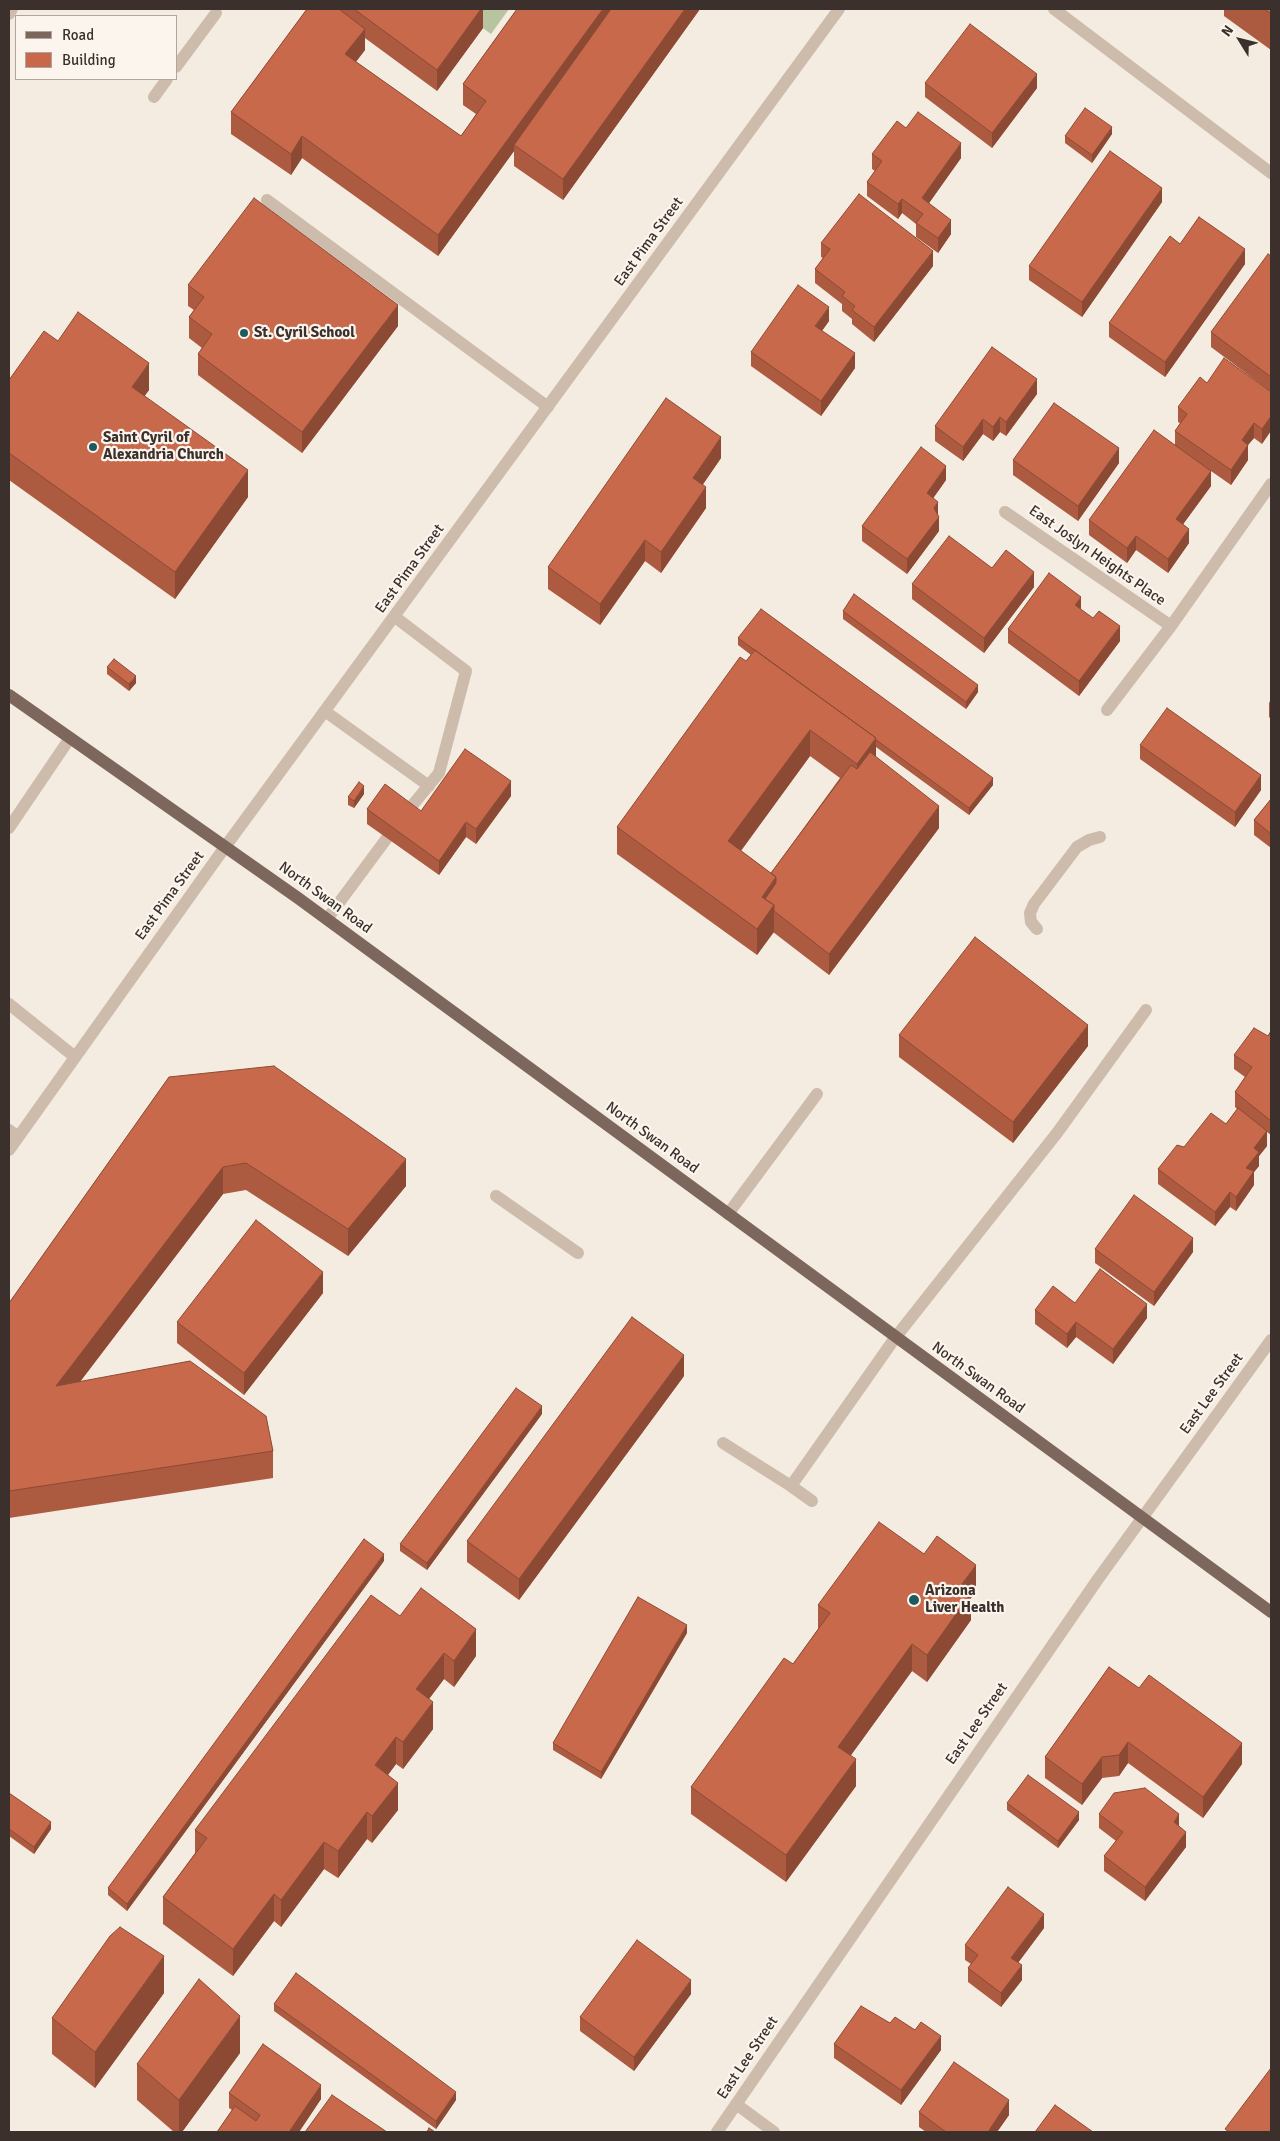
<!DOCTYPE html>
<style>
body{margin:0}
#map{position:relative;width:1280px;height:2141px;overflow:hidden;background:#f4ebe1;font-family:Signika,sans-serif}
canvas{display:block}
.frame{position:absolute;inset:0;border:10px solid #3b302b;pointer-events:none}
.legend{position:absolute;left:15px;top:15px;width:162px;height:65px;box-sizing:border-box;background:#fbf5ee;border:1px solid #aea6a0;margin:0;padding:6px 9px;list-style:none;font-size:15px;color:#3b302b}
.legend li{display:flex;align-items:center;gap:10px;height:25px}
.legend b{width:25px;border:1px solid #aea6a0}
.north{position:absolute;left:1215px;top:15px;width:50px;height:50px;-webkit-text-stroke:4px #fbf5ee;paint-order:stroke;rotate:306deg;font-size:14px;font-weight:700;line-height:20px;text-align:center;color:#3b302b}
.north::after{content:'';display:block;margin:auto;width:18px;height:22px;background:#3b302b;clip-path:polygon(50% 0,100% 100%,50% 72%,0 100%)}
</style>
<div id="map">
<canvas width="1280" height="2141"></canvas>
<div class="frame"></div>
<ul class="legend">
<li><b style="height:6px;background:#7d675c"></b>Road</li>
<li><b style="height:14px;background:#c8694b"></b>Building</li>
</ul>
<div class="north">N</div>
</div>
<script>
const c = document.querySelector('canvas').getContext('2d');
c.lineJoin = 'round';
function fillPath(path, color) {
  c.fillStyle = color;
  c.fill(path, 'evenodd');
}
function toPath(rows) {
  const path = new Path2D();
  for (const r of rows) {
    path.moveTo(r[0], r[1]);
    for (let i = 2; i < r.length; i += 2) path.lineTo(r[i], r[i + 1]);
  }
  return path;
}
function stroke(path, color, width, dash) {
  c.strokeStyle = color;
  c.lineWidth = width;
  c.lineCap = dash ? 'butt' : 'round';
  c.setLineDash(dash || []);
  c.stroke(path);
}
function label(font, color, halo, rows, align = 'center') {
  c.font = font + ' Signika,sans-serif';
  c.lineWidth = 4.5;
  c.setLineDash([]);
  c.textBaseline = 'middle';
  c.strokeStyle = halo;
  c.fillStyle = color;
  for (const [text, x, y, turn = 0] of rows) {
    c.save();
    c.translate(x, y);
    c.rotate((+turn || 0) * Math.PI / 180);
    c.textAlign = isNaN(turn) ? turn : align;
    if (halo) c.strokeText(text, 0, 0);
    c.fillText(text, 0, 0);
    c.restore();
  }
}
fillPath(toPath([
 [457,9,509,9,491,34]
]), '#b8c4a0');
stroke(toPath([
 [9,14,12,9],
 [176,67,216,13],
 [154,97,167,79],
 [267,200,548,407],
 [395,617,466,671,439,773,406,813],
 [326,712,429,786],
 [9,828,70,738],
 [327,919,387,838],
 [1037,929,1031,922,1030,913,1034,904,1077,847,1089,840,1100,837],
 [9,1004,75,1057],
 [9,1130,18,1137],
 [496,1196,578,1253],
 [728,1214,817,1094],
 [723,1443,791,1486,812,1501],
 [791,1486,895,1338,1057,1133,1146,1010]
]), '#cdbbac', 12);
stroke(toPath([
 [1054,9,1271,173],
 [1005,512,1171,626],
 [1107,710,1171,626,1271,484],
 [736,2104,774,2132],
 [717,2132,1098,1579,1271,1340]
]), '#cdbbac', 12);
stroke(toPath([
 [9,1150,225,847,839,9]
]), '#cdbbac', 12);
stroke(toPath([
 [9,695,298,898,1271,1612]
]), '#7d675c', 12);
fillPath(toPath([
 [307,9,483,9,483,28,437,91,365,38,365,50,356,62,461,136,476,114,463,105,463,84,517,9,700,9,563,200,514,166,514,151,438,256,302,158,291,175,231,134,231,112],
 [1224,9,1271,9,1271,50,1224,16],
 [925,83,1037,88,992,148,925,97],
 [906,128,961,158,929,203,951,234,938,253,916,237,916,224,902,213,898,219,867,196,867,182,875,171,872,169,872,154],
 [1112,134,1092,163,1065,143,1065,136],
 [1162,202,1082,317,1029,280,1029,266],
 [821,243,933,266,874,342,852,324,852,319,842,311,842,304,815,283,815,269,823,258,821,257],
 [1180,244,1245,264,1165,377,1109,337,1109,323],
 [1271,256,1271,392,1211,347,1211,332],
 [188,285,398,326,302,453,198,375,198,354,202,348,189,338,189,317,194,310,188,306],
 [829,321,822,331,855,368,821,416,751,366,751,352],
 [58,341,149,390,144,396,248,497,175,599,9,480,9,380],
 [1207,383,1271,392,1262,444,1254,438,1248,445,1248,460,1231,485,1211,471,1211,486,1183,524,1189,543,1168,573,1136,550,1127,563,1089,535,1089,520,1175,445,1175,431,1180,423,1178,422,1178,407],
 [1037,394,1006,436,1000,432,993,441,983,434,963,461,935,441,935,426],
 [721,458,703,484,706,508,661,573,645,561,600,625,548,589,548,567],
 [1013,460,1119,463,1078,521,1013,475],
 [946,480,933,498,938,516,939,531,907,574,862,541,862,526],
 [992,568,1034,587,984,653,912,599,912,584],
 [843,611,978,692,966,709,843,619],
 [1008,629,1120,641,1079,696,1008,643],
 [738,638,993,785,969,815,876,747,876,757,939,828,829,975,773,932,757,955,617,854,617,827,751,655,738,645],
 [810,756,840,778,771,873,741,851],
 [107,667,136,683,129,691,107,674],
 [1271,699,1271,719,1269,717,1269,703],
 [1140,745,1261,790,1235,827,1140,759],
 [364,794,354,808,348,805,348,797],
 [511,796,476,844,466,837,439,875,367,824,367,809,421,811],
 [1271,799,1271,848,1254,835,1254,820],
 [1271,1031,1271,1135,1267,1132,1267,1146,1259,1156,1259,1166,1254,1172,1254,1185,1236,1211,1230,1207,1215,1226,1158,1184,1158,1169,1184,1147,1226,1124,1237,1109,1235,1107,1235,1092,1245,1077,1234,1069,1234,1055,1268,1036],
 [899,1035,1088,1046,1013,1143,899,1057],
 [169,1077,406,1186,348,1256,246,1190,223,1194,80,1382,273,1451,273,1478,9,1518,9,1303],
 [1095,1249,1193,1252,1154,1306,1095,1263],
 [323,1293,244,1395,177,1343,177,1322],
 [1075,1303,1147,1318,1113,1364,1076,1337,1067,1348,1035,1324,1035,1310],
 [684,1376,519,1600,467,1562,467,1541],
 [542,1414,427,1570,400,1551,400,1544],
 [384,1561,127,1911,108,1895,108,1888],
 [976,1591,971,1598,971,1620,927,1682,912,1671,851,1755,856,1786,786,1882,691,1814,691,1787,793,1664,818,1629,818,1605],
 [400,1616,476,1656,454,1687,444,1679,429,1699,433,1729,403,1769,396,1764,388,1775,398,1810,372,1843,367,1839,338,1878,324,1869,281,1927,274,1921,233,1976,163,1924,163,1897,195,1853,195,1830],
 [687,1633,601,1779,553,1750,553,1743],
 [1109,1667,1242,1764,1203,1818,1128,1763,1119,1776,1102,1778,1082,1805,1045,1778,1045,1757],
 [9,1793,51,1829,34,1854,9,1836],
 [1007,1803,1079,1820,1058,1848,1007,1810],
 [1099,1814,1179,1827,1186,1847,1145,1901,1104,1871,1104,1856,1116,1841,1099,1828],
 [1044,1928,1018,1963,1022,1980,1001,2007,968,1982,968,1968,971,1964,965,1960,965,1945],
 [164,1993,95,2088,52,2054,52,2018],
 [691,1994,634,2071,580,2031,580,2017],
 [274,2004,456,2100,436,2129,274,2011],
 [890,2023,915,2030,941,2050,901,2105,834,2058,834,2044],
 [240,2053,182,2132,174,2132,137,2100,137,2064],
 [229,2093,321,2099,299,2132,217,2132,232,2110,229,2108],
 [919,2112,1009,2115,997,2132,926,2132,919,2127]
]), '#ac5a40');
fillPath(toPath([
 [481,9,483,9,483,28,437,91,437,70],
 [603,9,618,9,514,145,514,151,438,256,438,235],
 [685,9,700,9,563,200,563,179],
 [365,29,365,50,345,75,345,54],
 [1037,74,1037,88,992,148,992,133],
 [1112,127,1112,134,1092,163,1092,155],
 [302,136,302,158,291,175,291,154],
 [961,143,961,158,922,213,922,198],
 [1162,188,1162,202,1082,317,1082,302],
 [902,199,902,213,898,219,898,204],
 [951,220,951,234,938,253,938,238],
 [1245,249,1245,264,1165,377,1165,362],
 [933,251,933,266,874,342,874,327],
 [398,305,398,326,302,453,302,432],
 [829,307,829,321,815,340,815,326],
 [855,353,855,368,821,416,821,401],
 [149,363,149,390,132,414,132,387],
 [1037,379,1037,394,1006,436,1006,422],
 [1271,416,1271,431,1262,444,1262,429],
 [1000,417,1000,432,993,441,993,427],
 [983,419,983,434,963,461,963,447],
 [1254,423,1254,438,1248,445,1248,460,1231,485,1231,470,1242,440],
 [721,437,721,458,693,499,693,478],
 [1119,448,1119,463,1078,521,1078,506],
 [946,466,946,480,927,507,927,493],
 [248,470,248,497,175,599,175,572],
 [1211,471,1211,486,1176,534,1176,519],
 [706,487,706,508,661,573,661,552],
 [938,502,938,517,934,508],
 [939,517,939,531,907,574,907,559],
 [1189,529,1189,543,1168,573,1168,559],
 [1136,536,1136,550,1127,563,1127,548],
 [645,540,645,561,600,625,600,604],
 [1034,572,1034,587,984,653,984,638],
 [1081,597,1081,611,1075,605],
 [1120,626,1120,641,1079,696,1079,681],
 [136,676,136,683,129,691,129,684],
 [978,685,978,692,966,709,966,702],
 [810,730,810,756,728,868,728,841],
 [876,738,876,765,857,791,857,764],
 [1261,775,1261,790,1235,827,1235,812],
 [993,778,993,785,969,815,969,808],
 [511,781,511,796,476,844,476,829],
 [364,786,364,794,354,808,354,801],
 [939,806,939,828,829,975,829,954],
 [466,822,466,837,439,875,439,861],
 [776,877,776,904,774,908,774,932,757,955,757,929,762,897],
 [1088,1025,1088,1046,1013,1143,1013,1122],
 [1267,1131,1267,1146,1259,1156,1259,1166,1254,1172,1254,1185,1236,1211,1236,1197,1246,1168,1254,1148],
 [406,1159,406,1186,348,1256,348,1229],
 [223,1167,223,1194,56,1413,56,1386],
 [1230,1192,1230,1207,1215,1226,1215,1212],
 [1193,1238,1193,1252,1154,1306,1154,1292],
 [323,1272,323,1293,244,1395,244,1373],
 [1147,1304,1147,1318,1113,1364,1113,1349],
 [1076,1322,1076,1337,1067,1348,1067,1334],
 [684,1355,684,1376,519,1600,519,1579],
 [542,1406,542,1414,427,1570,427,1563],
 [384,1554,384,1561,127,1911,127,1904],
 [976,1565,976,1591,971,1598,971,1620,927,1682,927,1655,961,1585],
 [687,1625,687,1633,601,1779,601,1772],
 [476,1629,476,1656,454,1687,454,1661],
 [912,1644,912,1671,838,1773,838,1747],
 [444,1653,444,1679,416,1716,416,1689],
 [433,1702,433,1729,403,1769,403,1742],
 [396,1737,396,1764,375,1792,375,1765],
 [1128,1742,1128,1763,1119,1776,1119,1755],
 [1242,1743,1242,1764,1203,1818,1203,1797],
 [1102,1757,1102,1778,1082,1805,1082,1784],
 [856,1759,856,1786,786,1882,786,1855],
 [398,1783,398,1810,372,1843,372,1816],
 [367,1812,367,1839,338,1878,338,1851],
 [1079,1812,1079,1820,1058,1848,1058,1841],
 [1179,1814,1179,1829,1174,1822],
 [51,1822,51,1829,34,1854,34,1847],
 [1186,1832,1186,1847,1145,1901,1145,1887],
 [324,1842,324,1869,281,1927,281,1900],
 [274,1894,274,1921,233,1976,233,1949],
 [1044,1914,1044,1928,1011,1972,1011,1958],
 [164,1956,164,1993,95,2088,95,2052],
 [1022,1965,1022,1980,1001,2007,1001,1993],
 [691,1980,691,1994,634,2071,634,2057],
 [240,2016,240,2053,182,2132,179,2132,179,2100],
 [941,2036,941,2050,901,2105,901,2090],
 [321,2085,321,2099,299,2132,289,2132],
 [456,2092,456,2100,436,2129,436,2121],
 [1009,2100,1009,2115,997,2132,988,2132]
]), '#8c4a34');
const building = toPath([
 [307,9,339,9,365,29,345,54,461,136,486,101,463,84,517,9,603,9,438,235,302,136,291,154,231,112,307,9],
 [354,9,481,9,437,70,354,9],
 [611,9,685,9,563,179,514,145,611,9],
 [1264,9,1271,9,1271,14,1264,9],
 [970,24,1037,74,992,133,925,83,970,24],
 [1085,108,1112,127,1092,155,1065,136,1085,108],
 [918,112,961,143,922,198,951,220,938,238,916,223,923,214,902,199,898,204,867,182,882,161,872,154,897,121,906,128,918,112],
 [1110,151,1162,188,1082,302,1029,266,1110,151],
 [859,194,933,251,874,327,852,310,855,306,842,296,845,292,815,269,830,249,821,243,859,194],
 [254,198,398,305,302,432,198,354,212,334,189,317,204,297,188,285,254,198],
 [1199,217,1245,249,1165,362,1109,323,1170,236,1180,244,1199,217],
 [1268,254,1271,256,1271,377,1211,332,1268,254],
 [798,285,829,307,815,326,855,353,821,401,751,352,798,285],
 [78,312,149,363,132,387,248,470,175,572,9,453,9,380,44,331,58,341,78,312],
 [992,347,1037,379,1006,422,1000,417,993,427,983,419,963,447,935,426,992,347],
 [1224,358,1271,392,1271,416,1262,429,1254,423,1242,440,1248,445,1231,470,1175,431,1187,414,1178,407,1200,377,1207,383,1224,358],
 [666,398,721,437,693,478,706,487,661,552,645,540,600,604,548,567,666,398],
 [1054,403,1119,448,1078,506,1013,460,1054,403],
 [1154,430,1211,471,1176,519,1189,529,1168,559,1136,536,1127,548,1089,520,1154,430],
 [921,447,946,466,927,493,938,502,934,508,939,517,907,559,862,526,921,447],
 [949,536,992,568,1006,550,1034,572,984,638,912,584,949,536],
 [1049,573,1081,597,1075,605,1093,618,1099,611,1120,626,1079,681,1008,629,1049,573],
 [854,594,978,685,966,702,843,611,854,594],
 [761,609,993,778,969,808,875,739,876,738,738,638,761,609],
 [755,650,876,738,857,764,810,730,728,841,776,877,762,897,774,905,757,929,617,827,740,657,746,661,755,650],
 [114,659,136,676,129,684,107,667,114,659],
 [1167,708,1261,775,1235,812,1140,745,1167,708],
 [465,749,511,781,476,829,466,822,439,861,367,809,385,784,421,811,465,749],
 [870,752,939,806,829,954,774,911,774,905,765,899,776,883,776,877,771,873,851,765,857,769,870,752],
 [359,782,364,786,354,801,348,797,359,782],
 [1271,799,1271,834,1254,820,1271,799],
 [975,937,1088,1025,1013,1122,899,1035,975,937],
 [1254,1028,1268,1036,1271,1031,1271,1121,1235,1092,1252,1067,1234,1055,1254,1028],
 [274,1066,406,1159,348,1229,246,1163,223,1167,56,1386,190,1361,266,1416,273,1451,9,1491,9,1303,169,1077,274,1066],
 [1238,1108,1267,1131,1254,1148,1259,1152,1246,1168,1254,1171,1236,1197,1230,1192,1215,1212,1158,1169,1177,1145,1184,1147,1211,1113,1226,1124,1238,1108],
 [1134,1195,1193,1238,1154,1292,1095,1249,1134,1195],
 [256,1220,323,1272,244,1373,177,1322,256,1220],
 [1100,1269,1147,1304,1113,1349,1076,1322,1067,1334,1035,1310,1053,1286,1075,1303,1100,1269],
 [632,1317,684,1355,519,1579,467,1541,632,1317],
 [516,1388,542,1406,427,1563,400,1544,516,1388],
 [879,1522,924,1554,937,1536,976,1565,961,1585,971,1593,927,1655,912,1644,838,1747,856,1759,786,1855,691,1787,784,1658,793,1664,830,1613,818,1605,879,1522],
 [364,1539,384,1554,127,1904,108,1888,364,1539],
 [421,1588,476,1629,454,1661,444,1653,416,1689,433,1702,403,1742,396,1737,375,1765,398,1783,372,1816,367,1812,338,1851,324,1842,281,1900,274,1894,233,1949,163,1897,207,1838,195,1830,371,1595,400,1616,421,1588],
 [638,1597,687,1625,601,1772,553,1743,638,1597],
 [1109,1667,1139,1688,1149,1675,1242,1743,1203,1797,1128,1742,1119,1755,1102,1757,1082,1784,1045,1757,1109,1667],
 [1028,1775,1079,1812,1058,1841,1007,1803,1028,1775],
 [1145,1788,1179,1814,1174,1822,1186,1832,1145,1887,1104,1856,1123,1832,1099,1814,1114,1793,1145,1788],
 [9,1793,51,1822,34,1847,9,1829,9,1793],
 [1008,1887,1044,1914,1011,1958,1022,1965,1001,1993,968,1968,978,1955,965,1945,1008,1887],
 [120,1927,164,1956,95,2052,52,2018,110,1936,120,1927],
 [637,1940,691,1980,634,2057,580,2017,637,1940],
 [296,1973,456,2092,436,2121,274,2004,296,1973],
 [199,1979,240,2016,179,2100,137,2064,199,1979],
 [861,2006,890,2023,895,2017,915,2030,921,2022,941,2036,901,2090,834,2044,861,2006],
 [263,2044,321,2085,289,2132,217,2132,235,2106,256,2121,260,2115,229,2093,263,2044],
 [954,2062,1009,2100,988,2132,946,2132,919,2112,954,2062],
 [1271,2068,1271,2132,1229,2132,1225,2129,1271,2068],
 [332,2095,387,2132,305,2132,332,2095],
 [1055,2105,1093,2132,1035,2132,1055,2105],
 [429,2128,435,2132,427,2132,429,2128]
]);
fillPath(building, '#c8694b');
stroke(building, '#8c4a34', 1);
for (const [x, y, r, color] of [
 [244,333,5,"#1f5a5e"],
 [93,447,5,"#1f5a5e"],
 [914,1600,6,"#1f5a5e"]
]) {
  const dot = new Path2D();
  dot.arc(x, y, r, 0, 2 * Math.PI);
  c.fillStyle = color;
  c.fill(dot);
  stroke(dot, '#fbf5ee', 2);
}
label('15px', '#3b302b', '#fbf5ee', [
 ["East Pima Street",649,242,-54],
 ["East Joslyn Heights Place",1097,556,35],
 ["East Pima Street",410,569,-54],
 ["East Pima Street",170,896,-54],
 ["North Swan Road",325,898,36],
 ["North Swan Road",652,1138,36],
 ["North Swan Road",978,1378,36],
 ["East Lee Street",1212,1394,-54],
 ["East Lee Street",977,1724,-55],
 ["East Lee Street",748,2058,-56]
]);
label('bold 15px', '#3b302b', '#fbf5ee', [
 ["St. Cyril School",254,333],
 ["Saint Cyril of",103,438],
 ["Alexandria Church",103,455],
 ["Arizona",925,1591],
 ["Liver Health",925,1608]
], 'left');
</script>
